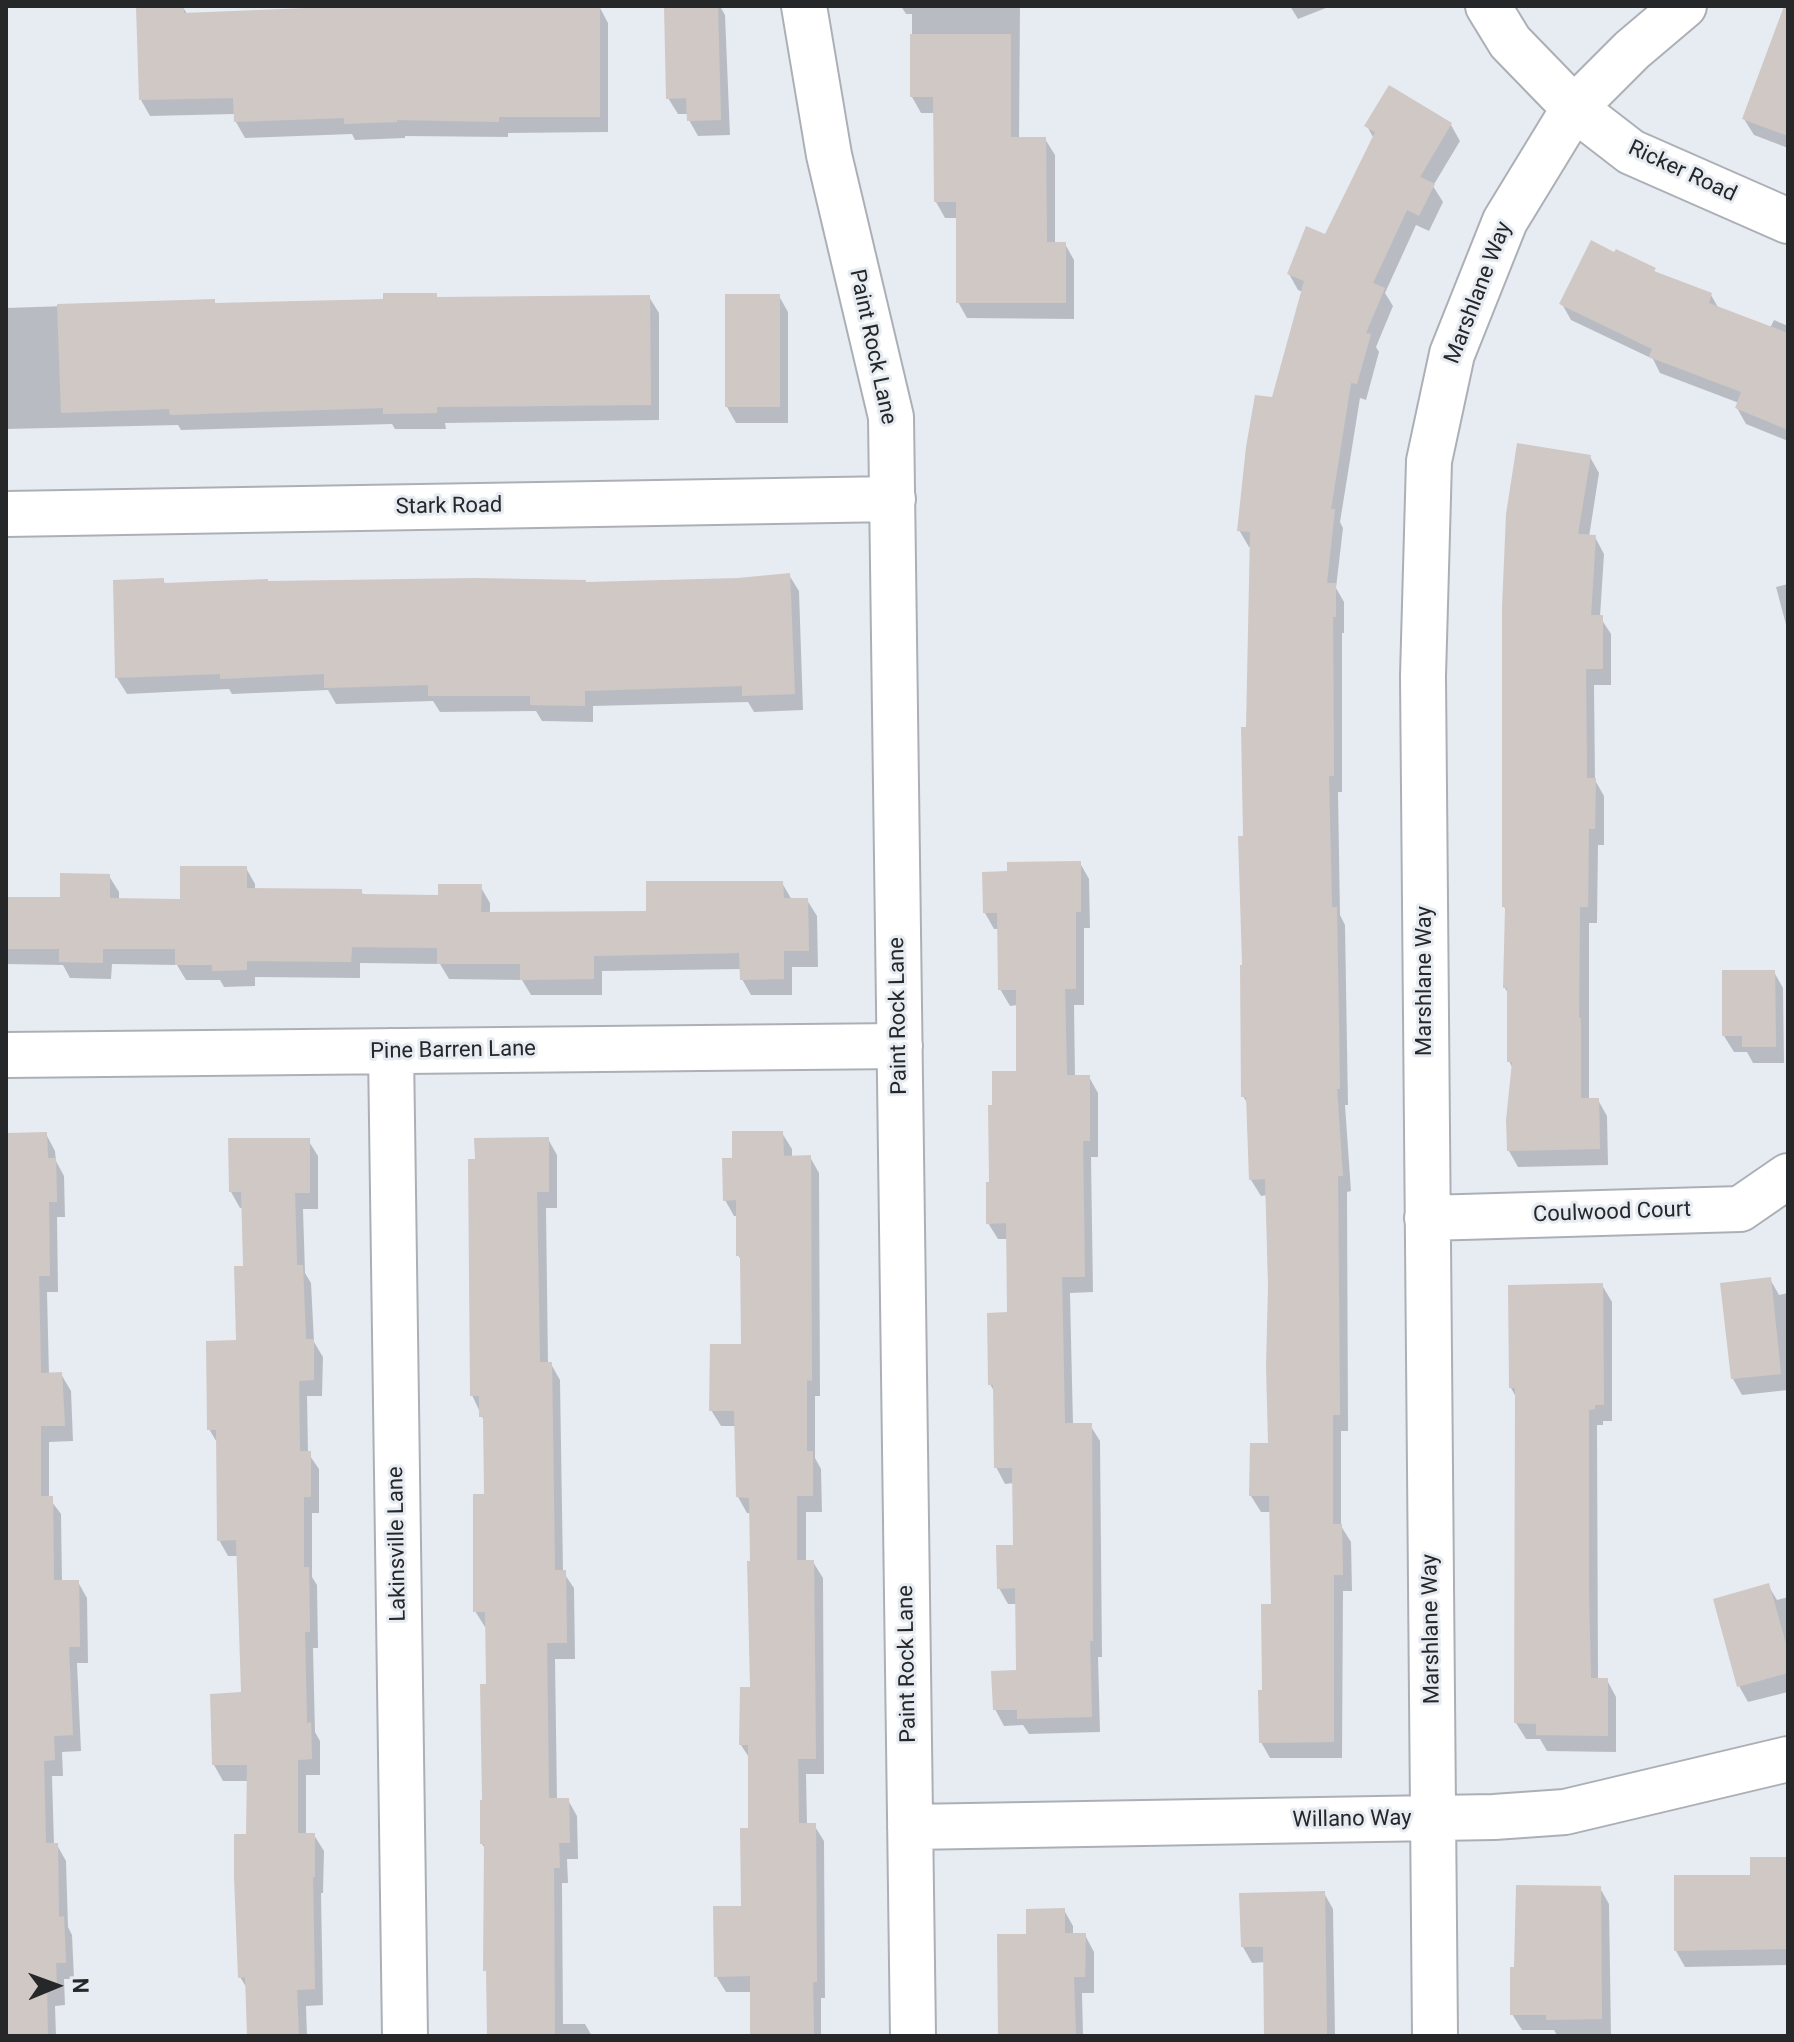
<!DOCTYPE html>
<style>
body{margin:0}
#map{position:relative;width:1794px;height:2042px;overflow:hidden;background:#e7ecf3;font-family:Roboto,sans-serif}
canvas{display:block}
.frame{position:absolute;inset:0;border:8px solid #252729;pointer-events:none}
.north{position:absolute;left:16px;top:1946px;width:80px;height:80px;-webkit-text-stroke:6px #e7ecf3;paint-order:stroke;rotate:89deg;font-size:22px;font-weight:700;line-height:32px;text-align:center;color:#252729}
.north::after{content:'';display:block;margin:auto;width:28px;height:36px;background:#252729;clip-path:polygon(50% 0,100% 100%,50% 72%,0 100%)}
</style>
<div id="map">
<canvas width="1794" height="2042"></canvas>
<div class="frame"></div>
<div class="north">N</div>
</div>
<script>
const c = document.querySelector('canvas').getContext('2d');
c.lineJoin = 'round';
function fillPath(path, color) {
  c.fillStyle = color;
  c.fill(path, 'evenodd');
}
function toPath(rows) {
  const path = new Path2D();
  for (const r of rows) {
    path.moveTo(r[0], r[1]);
    for (let i = 2; i < r.length; i += 2) path.lineTo(r[i], r[i + 1]);
  }
  return path;
}
function stroke(path, color, width, dash) {
  c.strokeStyle = color;
  c.lineWidth = width;
  c.lineCap = dash ? 'butt' : 'round';
  c.setLineDash(dash || []);
  c.stroke(path);
}
function label(font, color, halo, rows, align = 'center') {
  c.font = font + ' Roboto,sans-serif';
  c.lineWidth = 6;
  c.setLineDash([]);
  c.textBaseline = 'middle';
  c.strokeStyle = halo;
  c.fillStyle = color;
  for (const [text, x, y, turn = 0] of rows) {
    c.save();
    c.translate(x, y);
    c.rotate((+turn || 0) * Math.PI / 180);
    c.textAlign = isNaN(turn) ? turn : align;
    if (halo) c.strokeText(text, 0, 0);
    c.fillText(text, 0, 0);
    c.restore();
  }
}
fillPath(toPath([
 [342,6,599,6,608,23,608,132,508,133,508,137,405,136,405,138,355,140,352,134,245,138,236,122,235,114,150,116,141,100,183,7,187,14,342,8],
 [666,6,720,6,725,15,730,135,698,136,689,120,689,114,678,114,668,98],
 [901,6,1020,6,1019,139,1045,139,1055,155,1055,244,1065,244,1074,260,1074,319,967,318,958,302,958,218,945,218,936,202,935,113,921,113,912,97,912,14,906,14],
 [1290,6,1331,6,1298,19],
 [1788,56,1788,148,1754,135,1744,119],
 [1451,125,1460,141,1433,186,1443,202,1429,231,1416,225,1385,293,1393,306,1376,347,1379,352,1366,400,1360,398,1340,522,1343,528,1336,588,1344,602,1344,633,1342,633,1342,792,1338,792,1340,915,1345,925,1348,1105,1345,1105,1351,1191,1347,1192,1348,1431,1341,1431,1341,1526,1351,1542,1352,1591,1343,1591,1342,1758,1270,1758,1261,1742,1273,1606,1272,1512,1261,1512,1251,1496,1270,1445,1267,1195,1261,1196,1251,1180,1249,1106,1243,1096,1245,838,1252,547,1249,547,1239,530,1303,292,1298,290,1289,274,1326,237,1374,139,1367,126],
 [1654,270,1657,275,1711,295,1719,309,1770,328,1774,320,1788,326,1788,441,1746,424,1737,408,1739,403,1660,373,1653,359,1571,320,1562,304],
 [779,296,788,312,788,423,736,423,727,407],
 [649,297,659,313,659,420,445,423,446,429,395,429,392,424,181,430,178,425,6,429,6,308,214,301,216,305],
 [1590,457,1599,473,1589,537,1595,537,1604,554,1600,617,1611,634,1611,685,1594,685,1595,780,1604,796,1604,845,1598,845,1597,923,1589,923,1589,1100,1598,1100,1607,1116,1608,1165,1518,1167,1509,1151,1513,1069,1509,1061,1509,995,1505,988,1507,911,1504,907],
 [789,575,799,591,803,710,754,712,748,702,593,706,593,722,542,721,536,711,440,712,433,701,336,704,328,690,232,694,229,689,127,694,117,678,163,580,166,585,586,584,738,580],
 [1788,584,1788,632,1776,587],
 [1080,863,1089,879,1090,928,1084,928,1084,1005,1074,1005,1075,1077,1089,1077,1098,1093,1098,1157,1091,1157,1093,1292,1070,1293,1073,1425,1090,1425,1100,1441,1102,1657,1098,1657,1100,1732,1029,1734,1023,1725,1004,1726,995,1709,1018,1672,1017,1604,1008,1604,999,1588,1016,1547,1014,1483,1005,1484,996,1467,995,1393,990,1384,1009,1314,1008,1239,998,1239,988,1223,994,1107,1018,1073,1018,1005,1010,1006,1000,989,999,929,994,929,985,913],
 [246,868,255,884,255,890,361,891,364,896,440,897,480,886,490,903,490,914,648,913,782,883,792,900,807,900,817,916,818,967,792,967,792,995,751,995,742,979,742,969,602,971,602,995,531,995,522,980,449,979,440,964,360,963,360,978,255,977,255,986,224,987,220,980,186,980,177,965,112,964,111,979,70,978,63,965,6,964,6,899,62,899,109,876,119,892,119,900,182,902],
 [1774,972,1783,988,1784,1063,1753,1063,1747,1052,1734,1052,1724,1036],
 [782,1133,792,1149,792,1157,810,1157,819,1173,820,1396,815,1396,815,1458,821,1469,822,1512,806,1512,806,1562,813,1562,823,1578,824,1774,806,1774,807,1825,814,1825,824,1841,825,1998,821,1998,821,2036,752,2036,752,1992,726,1992,716,1976,743,1908,750,1830,750,1759,741,1745,752,1689,751,1513,747,1513,738,1497,737,1426,721,1426,711,1410,744,1346,742,1261,738,1255,738,1216,734,1216,725,1200,734,1160],
 [46,1134,55,1151,56,1161,64,1176,65,1217,57,1217,58,1292,47,1292,49,1375,61,1374,71,1391,73,1441,49,1442,49,1498,61,1514,62,1582,78,1582,87,1598,88,1663,77,1663,81,1751,62,1752,63,1776,52,1776,54,1845,57,1845,66,1861,68,1927,72,1935,74,1979,64,1979,65,2005,55,2006,56,2036,6,2036,6,1135],
 [548,1139,557,1155,557,1208,546,1208,548,1364,551,1364,560,1380,563,1572,574,1588,575,1659,555,1659,557,1800,568,1800,577,1816,578,1859,567,1859,568,1883,562,1883,563,2024,585,2024,592,2036,488,2036,486,1850,482,1844,489,1686,488,1627,485,1627,475,1611,486,1496,485,1423,472,1395],
 [308,1140,318,1156,318,1209,303,1209,305,1273,311,1283,314,1342,323,1357,322,1396,307,1396,308,1453,319,1469,319,1513,312,1513,312,1577,317,1585,318,1648,313,1648,315,1732,320,1741,320,1775,306,1775,306,1835,314,1835,324,1851,323,1893,321,1893,323,2005,306,2006,307,2036,249,2036,248,1990,240,1977,249,1781,223,1781,214,1765,243,1693,238,1556,228,1556,219,1540,218,1444,209,1429,238,1342,245,1268,244,1208,240,1208,231,1192],
 [1770,1279,1779,1295,1788,1293,1788,1390,1742,1395,1733,1379],
 [1602,1285,1612,1302,1612,1421,1603,1421,1603,1425,1597,1425,1598,1680,1607,1680,1616,1697,1616,1752,1547,1751,1540,1739,1526,1739,1516,1723,1517,1399,1511,1388],
 [1768,1585,1777,1600,1788,1597,1788,1692,1748,1702,1739,1686],
 [1788,1859,1788,1965,1685,1967,1676,1951,1752,1877],
 [1600,1888,1609,1904,1611,2035,1557,2035,1554,2030,1522,2030,1512,2014],
 [1324,1893,1333,1909,1335,2036,1266,2036,1266,1962,1252,1963,1243,1947],
 [1064,1910,1073,1926,1073,1935,1085,1935,1094,1952,1094,1993,1082,1993,1083,2036,1013,2036,1028,1936]
]), '#0003');
fillPath(toPath([
 [184,6,184,13,354,6,600,6,600,117,499,117,499,122,397,120,397,122,344,124,344,118,234,122,233,98,139,100,136,7],
 [664,6,718,6,721,120,687,121,686,98,666,99],
 [1784,6,1788,6,1788,136,1742,119],
 [910,34,1011,34,1011,137,1046,137,1047,242,1066,242,1066,303,956,303,956,202,934,202,933,97,910,97],
 [1389,85,1452,123,1420,177,1435,184,1419,216,1407,210,1373,283,1385,288,1366,333,1371,334,1357,384,1351,383,1331,509,1335,509,1327,583,1336,583,1336,617,1333,617,1334,776,1329,776,1332,907,1337,907,1340,1089,1337,1089,1343,1176,1338,1176,1340,1415,1333,1415,1333,1524,1342,1524,1343,1575,1334,1575,1334,1742,1259,1743,1258,1690,1262,1690,1261,1604,1271,1604,1269,1496,1249,1496,1250,1443,1268,1443,1266,1366,1268,1285,1265,1179,1249,1180,1246,1097,1241,1097,1240,965,1242,965,1238,836,1243,836,1241,727,1246,727,1250,532,1237,531,1246,447,1255,395,1272,397,1304,281,1287,274,1306,226,1325,234,1375,132,1364,126],
 [1591,240,1614,252,1616,249,1656,268,1654,271,1712,293,1709,303,1788,333,1788,430,1735,408,1741,392,1649,357,1652,349,1559,304],
 [383,293,437,293,437,297,650,295,651,405,437,407,437,413,383,414,383,408,170,415,169,409,61,413,57,304,215,299,215,303,383,299],
 [725,294,780,294,780,407,725,407],
 [1517,443,1591,455,1578,534,1596,535,1591,615,1603,615,1603,669,1586,669,1587,778,1596,778,1595,829,1589,829,1588,907,1580,907,1579,1018,1581,1018,1581,1098,1599,1098,1600,1149,1507,1151,1506,1120,1512,1062,1507,1062,1507,988,1503,988,1505,907,1502,907,1502,607,1506,514],
 [790,573,795,694,742,696,742,686,585,691,585,706,530,705,530,696,428,696,428,685,324,688,324,674,220,679,220,674,115,678,113,580,164,578,164,583,268,579,268,581,476,578,586,580,586,582,738,578],
 [1081,861,1081,912,1076,912,1076,989,1065,989,1067,1075,1090,1075,1090,1141,1083,1141,1085,1277,1062,1277,1065,1423,1092,1423,1093,1641,1090,1641,1092,1717,1017,1719,1017,1710,993,1710,991,1671,1016,1670,1015,1588,997,1589,996,1545,1013,1545,1012,1468,994,1468,993,1385,988,1385,987,1313,1007,1312,1006,1223,986,1224,986,1182,989,1182,988,1105,992,1105,992,1071,1016,1071,1016,990,998,990,997,913,983,913,982,872,1007,871,1007,862],
 [180,866,247,866,247,888,362,889,362,894,438,895,438,884,482,884,481,912,646,911,646,881,783,881,784,898,808,898,809,951,784,951,784,979,740,980,739,953,594,956,594,979,520,980,520,964,437,964,437,948,352,947,351,962,247,961,247,970,212,971,212,965,175,965,175,949,103,949,103,963,59,962,59,949,6,949,6,897,60,897,60,873,110,874,110,898,180,899],
 [1722,970,1775,970,1776,1047,1742,1047,1742,1036,1722,1036],
 [732,1131,783,1131,784,1156,811,1155,812,1381,807,1380,807,1451,813,1451,813,1496,797,1496,797,1560,814,1560,816,1759,798,1759,799,1823,816,1823,817,1982,813,1982,814,2036,750,2036,750,1976,714,1977,713,1906,741,1906,740,1828,748,1828,748,1745,739,1745,740,1687,750,1687,747,1561,750,1561,749,1498,736,1497,734,1411,709,1411,710,1344,741,1344,740,1256,736,1256,736,1200,723,1201,722,1158,732,1158],
 [47,1132,48,1158,56,1158,57,1202,49,1202,50,1276,39,1276,41,1373,62,1372,65,1426,41,1426,41,1496,53,1496,54,1580,79,1580,80,1647,69,1647,73,1735,54,1736,55,1760,44,1761,46,1843,58,1843,59,1917,64,1916,66,1963,56,1963,57,1989,47,1990,48,2036,6,2036,6,1133],
 [549,1137,549,1192,537,1192,540,1362,552,1362,555,1570,566,1570,567,1643,547,1643,549,1798,569,1798,570,1843,559,1843,560,1868,554,1868,555,2036,487,2036,486,1971,483,1971,484,1844,480,1844,480,1800,482,1800,480,1684,486,1684,485,1612,473,1612,473,1494,484,1494,483,1417,479,1417,479,1396,470,1396,468,1159,475,1159,474,1138],
 [228,1138,310,1138,310,1193,295,1193,297,1265,303,1265,306,1339,314,1339,314,1380,299,1381,300,1451,311,1451,311,1497,304,1497,304,1567,309,1567,310,1632,305,1632,307,1723,311,1722,312,1759,298,1760,298,1833,315,1833,315,1877,313,1877,315,1989,297,1990,299,2036,247,2036,245,1977,238,1978,234,1877,234,1834,246,1834,247,1765,212,1765,210,1694,241,1692,236,1540,217,1541,216,1430,207,1430,206,1341,236,1340,234,1266,243,1266,241,1192,229,1192],
 [1771,1277,1781,1374,1731,1379,1720,1283],
 [1603,1283,1604,1405,1595,1405,1595,1409,1589,1410,1589,1597,1591,1678,1608,1678,1608,1736,1536,1735,1536,1724,1514,1723,1515,1388,1509,1388,1508,1285],
 [1769,1583,1788,1651,1788,1673,1737,1687,1713,1599],
 [1750,1857,1788,1857,1788,1949,1674,1951,1674,1875,1750,1875],
 [1516,1885,1601,1886,1602,2019,1546,2020,1546,2015,1510,2015,1510,1967,1514,1967],
 [1325,1891,1327,2036,1264,2036,1263,1947,1241,1947,1239,1893],
 [1065,1908,1065,1933,1086,1933,1085,1977,1074,1977,1076,2036,998,2036,997,1934,1026,1934,1026,1909]
]), '#d0c8c5');
const minor = toPath([
 [804,6,829,155,891,417,913,2036],
 [1488,6,1510,42,1574,108,1631,152,1788,221],
 [6,514,893,499],
 [391,1051,405,2036],
 [6,1055,900,1046],
 [1427,1218,1740,1209,1788,1176],
 [910,1827,1494,1817,1565,1812,1788,1759],
 [1435,2036,1423,676,1429,461,1452,354,1505,221,1574,108,1632,50,1684,6]
]);
stroke(minor, '#acb0b6', 48);
stroke(minor, '#fff', 44);
label('22px', '#252729', '#e7ecf3', [
 ["Ricker Road",1682,172,25],
 ["Marshlane Way",1479,293,-69],
 ["Paint Rock Lane",872,347,78],
 ["Stark Road",449,507,-1],
 ["Marshlane Way",1425,981,-90],
 ["Paint Rock Lane",899,1016,-91],
 ["Pine Barren Lane",453,1051,-1],
 ["Coulwood Court",1612,1213,-2],
 ["Lakinsville Lane",398,1544,-91],
 ["Marshlane Way",1432,1629,-91],
 ["Paint Rock Lane",908,1664,-91],
 ["Willano Way",1352,1820,-1]
]);
</script>
